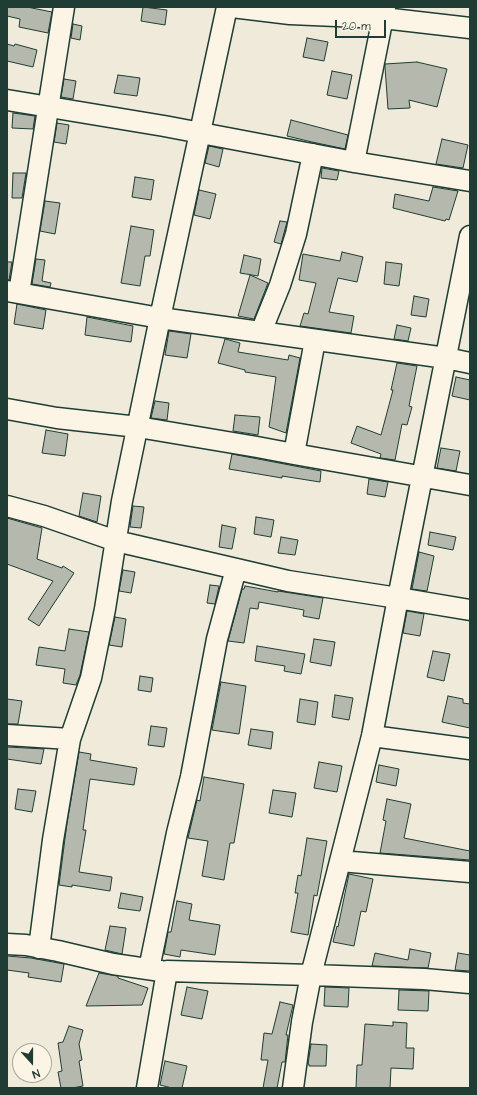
<!DOCTYPE html>
<style>
body{margin:0}
#map{position:relative;width:477px;height:1095px;overflow:hidden;background:#efeada;font-family:"Architects Daughter",sans-serif}
canvas{display:block}
.frame{position:absolute;inset:0;border:8px solid #1f3d34;pointer-events:none}
.north{position:absolute;left:12px;top:1043px;width:40px;height:40px;box-sizing:border-box;background:#fcf5e5;border:1px solid #a4ab9e;border-radius:50%;rotate:159deg;font-size:11px;font-weight:700;line-height:16px;text-align:center;color:#1f3d34}
.north::after{content:'';display:block;margin:auto;width:14px;height:18px;background:#1f3d34;clip-path:polygon(50% 0,100% 100%,50% 72%,0 100%)}
.scale{position:absolute;left:335px;top:20px;width:51px;height:18px;box-sizing:border-box;border:2px solid #1f3d34;border-top:0;padding-left:5px;font-size:12px;line-height:14px;white-space:nowrap;color:#1f3d34;-webkit-text-stroke:3px #fcf5e5;paint-order:stroke}
</style>
<div id="map">
<canvas width="477" height="1095"></canvas>
<div class="frame"></div>
<div class="north">N</div>
<div class="scale">20 m</div>
</div>
<script>
const c = document.querySelector('canvas').getContext('2d');
c.lineJoin = 'round';
function fillPath(path, color) {
  c.fillStyle = color;
  c.fill(path, 'evenodd');
}
function toPath(rows) {
  const path = new Path2D();
  for (const r of rows) {
    path.moveTo(r[0], r[1]);
    for (let i = 2; i < r.length; i += 2) path.lineTo(r[i], r[i + 1]);
  }
  return path;
}
function stroke(path, color, width, dash) {
  c.strokeStyle = color;
  c.lineWidth = width;
  c.lineCap = dash ? 'butt' : 'round';
  c.setLineDash(dash || []);
  c.stroke(path);
}
const building = toPath([
 [7,7,27,7,52,12,48,33,19,27,20,19,7,16,7,7],
 [143,7,167,10,165,25,141,21,143,7],
 [73,24,82,26,80,40,71,38,73,24],
 [307,38,328,42,324,61,303,57,307,38],
 [7,44,14,46,15,44,37,50,33,67,7,61,7,44],
 [417,62,447,69,437,107,409,100,410,108,388,109,385,67,385,64,417,62],
 [332,71,352,75,347,99,327,95,332,71],
 [118,75,140,78,137,96,114,93,118,75],
 [64,79,76,81,73,99,61,97,64,79],
 [13,113,35,116,33,129,12,128,13,113],
 [291,120,348,135,345,149,312,142,287,136,291,120],
 [57,123,69,125,66,144,54,142,57,123],
 [442,139,468,145,463,168,436,164,442,139],
 [209,146,223,149,219,167,205,163,209,146],
 [322,168,339,171,337,180,321,178,322,168],
 [13,173,26,173,22,198,12,198,13,173],
 [135,177,154,180,151,200,132,197,135,177],
 [433,187,458,191,449,220,446,219,445,221,393,208,395,194,429,201,433,187],
 [199,190,216,194,210,219,194,215,199,190],
 [45,201,60,203,55,234,40,231,45,201],
 [280,221,287,222,281,244,274,242,280,221],
 [131,226,154,230,150,256,145,256,140,286,121,283,131,226],
 [342,252,363,257,357,282,338,278,329,312,354,316,351,333,300,326,304,313,308,314,316,283,299,280,303,254,340,261,342,252],
 [244,255,261,259,258,276,240,273,244,255],
 [36,259,45,260,42,281,51,283,50,287,32,284,36,259],
 [7,262,12,262,9,280,7,280,7,262],
 [386,262,402,264,399,286,384,284,386,262],
 [250,275,268,283,254,319,238,316,250,275],
 [414,296,429,299,426,317,411,315,414,296],
 [17,304,46,310,43,329,14,324,17,304],
 [87,317,133,326,131,342,85,335,87,317],
 [397,325,411,328,408,341,394,339,397,325],
 [169,331,191,334,187,358,165,355,169,331],
 [225,339,240,343,238,352,288,360,289,355,300,358,286,433,269,427,276,377,245,372,245,370,218,363,225,339],
 [397,363,417,366,409,406,412,407,407,425,402,424,395,460,380,458,381,454,351,443,357,426,381,435,393,390,391,390,397,363],
 [456,377,470,380,470,400,452,396,456,377],
 [155,401,169,403,167,420,151,418,155,401],
 [235,415,260,417,258,435,233,431,235,415],
 [46,430,68,434,65,456,42,453,46,430],
 [441,448,460,451,456,471,437,468,441,448],
 [232,454,321,471,320,482,282,476,282,478,229,469,232,454],
 [369,479,388,482,385,497,367,494,369,479],
 [83,493,101,496,97,522,79,516,83,493],
 [133,506,144,507,141,528,130,527,133,506],
 [256,517,274,520,271,537,254,534,256,517],
 [7,518,42,528,37,559,62,568,63,566,74,573,39,626,28,619,53,581,7,564,7,518],
 [222,525,236,528,232,549,219,547,222,525],
 [430,532,456,537,453,550,428,545,430,532],
 [281,537,298,540,295,555,278,553,281,537],
 [419,552,434,556,427,591,412,589,419,552],
 [123,570,135,572,131,593,119,591,123,570],
 [210,585,219,586,215,604,207,603,210,585],
 [245,586,278,592,278,591,323,598,319,619,303,616,304,610,259,602,258,609,250,608,244,643,228,641,242,589,244,589,245,586],
 [407,611,424,614,420,636,403,633,407,611],
 [115,617,126,619,122,647,109,645,115,617],
 [69,629,89,632,80,675,76,685,63,683,65,669,36,665,39,647,65,651,69,629],
 [314,639,335,642,331,666,310,662,314,639],
 [257,646,305,654,301,674,284,671,285,666,255,661,257,646],
 [433,651,450,654,444,681,427,677,433,651],
 [140,676,153,678,151,692,138,690,140,676],
 [221,682,246,686,239,734,212,730,221,682],
 [335,695,353,698,349,720,332,717,335,695],
 [448,696,463,699,463,703,470,704,470,728,442,722,448,696],
 [7,699,22,701,18,724,7,724,7,699],
 [300,699,318,702,315,725,297,722,300,699],
 [151,726,167,728,164,747,148,745,151,726],
 [251,729,273,732,271,749,248,745,251,729],
 [7,747,44,749,41,764,7,759,7,747],
 [79,752,91,754,90,760,137,768,134,785,90,779,83,830,86,830,79,872,112,877,110,891,72,885,72,887,59,885,67,823,79,752],
 [319,762,342,766,337,792,314,788,319,762],
 [379,765,399,769,396,786,376,782,379,765],
 [204,777,244,784,234,843,230,843,224,880,202,876,208,841,188,838,197,800,200,801,204,777],
 [18,789,36,791,32,812,15,809,18,789],
 [273,790,296,793,292,817,269,813,273,790],
 [387,799,411,804,404,838,470,851,470,860,380,853,386,821,383,820,387,799],
 [307,838,327,841,317,896,314,895,308,935,291,932,298,893,295,893,298,875,301,876,307,838],
 [349,874,373,879,366,912,361,911,354,946,333,942,337,926,338,927,349,874],
 [121,893,143,897,140,911,118,908,121,893],
 [177,901,192,904,189,920,220,925,215,955,181,950,180,957,164,954,168,932,171,932,177,901],
 [110,926,126,928,122,954,105,950,110,926],
 [410,949,431,953,428,968,372,966,375,953,408,960,410,949],
 [458,953,470,955,470,971,455,970,458,953],
 [7,956,31,958,64,964,61,982,28,977,29,973,7,970,7,956],
 [99,973,118,976,118,978,148,988,142,1005,86,1006,99,973],
 [187,987,208,991,202,1019,181,1015,187,987],
 [325,987,349,988,348,1007,324,1006,325,987],
 [399,990,429,991,428,1011,398,1010,399,990],
 [280,1002,293,1005,286,1035,288,1035,285,1062,282,1062,277,1088,263,1088,268,1060,261,1060,264,1033,272,1034,280,1002],
 [393,1022,407,1023,406,1048,414,1048,413,1069,391,1068,390,1088,356,1088,357,1065,362,1065,365,1024,393,1026,393,1022],
 [69,1026,83,1030,79,1044,82,1060,79,1061,83,1086,72,1088,61,1088,58,1072,62,1071,58,1043,63,1042,69,1026],
 [311,1044,327,1045,326,1066,309,1066,309,1064,308,1064,311,1044],
 [165,1061,187,1066,182,1088,172,1088,160,1085,165,1061]
]);
fillPath(building, '#b5b9ad');
stroke(building, '#1f3d34', 1);
const minor = toPath([
 [232,7,290,14,383,18,470,28],
 [7,100,164,126,354,162,470,181],
 [354,162,385,7],
 [7,291,160,318,446,358,470,363],
 [19,293,64,7],
 [261,332,280,285,296,234,313,154],
 [7,409,57,418,138,427,257,447,294,454,470,485],
 [294,454,315,340],
 [7,506,44,516,116,541,288,581,398,598,470,610],
 [7,735,70,739],
 [372,736,470,749],
 [340,861,470,872],
 [7,944,26,945,58,951,113,964,161,971],
 [39,948,53,840,70,739,91,678,105,609,122,501,160,318,227,7],
 [149,969,177,833,191,777,217,639,236,569],
 [147,1088,167,971,311,975,372,736,398,598,470,236],
 [293,1088,302,1022,311,975,424,979,470,983]
]);
stroke(minor, '#1f3d34', 23);
stroke(minor, '#fcf5e5', 20);
</script>
